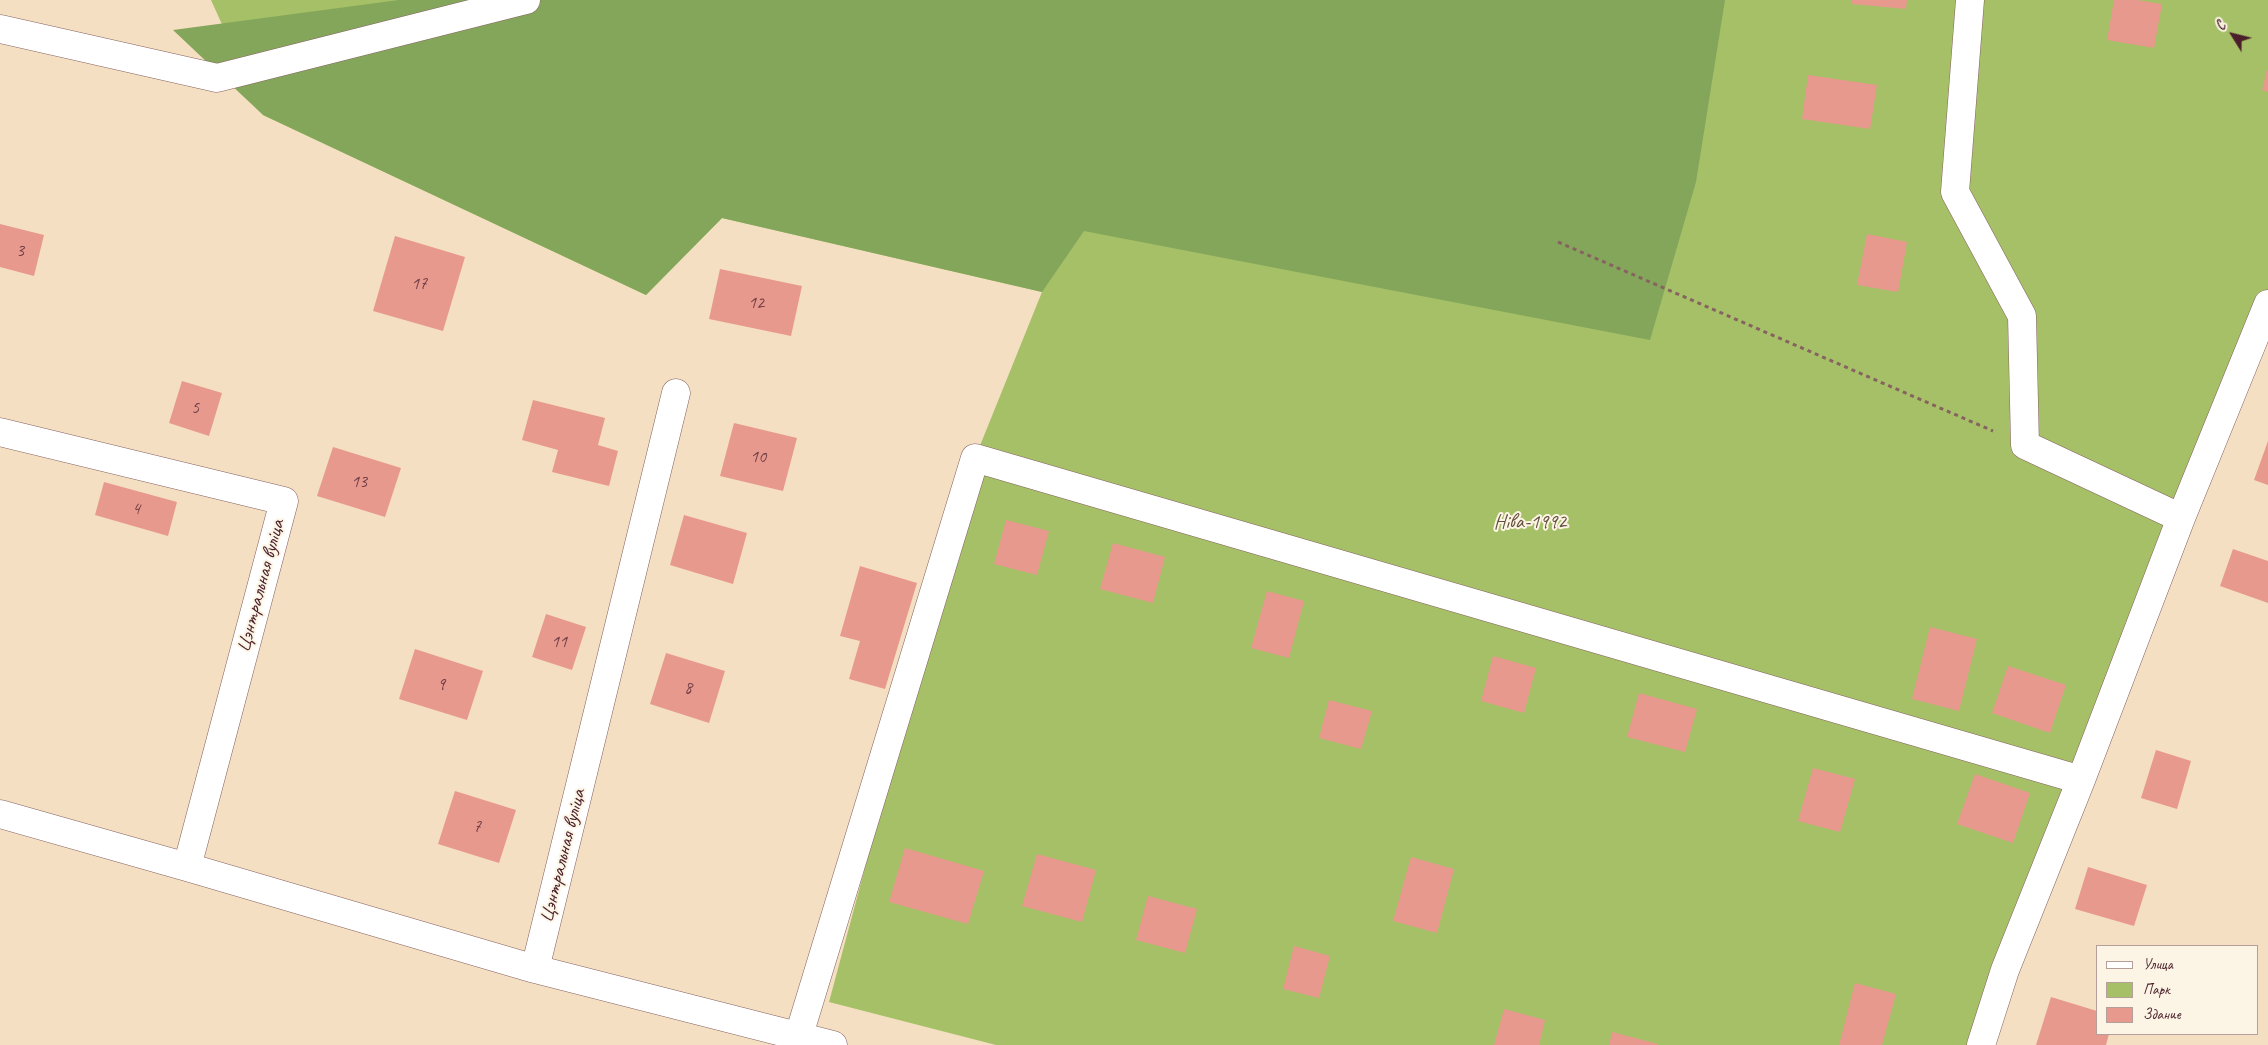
<!DOCTYPE html>
<meta charset="utf-8">
<style>
body{margin:0}
#map{position:relative;width:2268px;height:1045px;overflow:hidden;background:#f4dfc2;font-family:Caveat,sans-serif}
canvas{display:block}
.legend{position:absolute;left:2096px;top:945px;width:162px;height:90px;box-sizing:border-box;background:#fcf5e5;border:1px solid #b59f9b;margin:0;padding:6px 9px;list-style:none;font-size:15px;color:#4a1f2b}
.legend li{display:flex;align-items:center;gap:10px;height:25px}
.legend b{width:25px;border:1px solid #b59f9b}
.north{position:absolute;left:2208px;top:10px;width:50px;height:50px;-webkit-text-stroke:4px #fcf5e5;paint-order:stroke;rotate:306deg;font-size:14px;font-weight:700;line-height:20px;text-align:center;color:#4a1f2b}
.north::after{content:'';display:block;margin:auto;width:18px;height:22px;background:#4a1f2b;clip-path:polygon(50% 0,100% 100%,50% 72%,0 100%)}
</style>
<div id="map">
<canvas width="2268" height="1045"></canvas>
<ul class="legend">
<li><b style="height:6px;background:#fff"></b>Улица</li>
<li><b style="height:14px;background:#a5c066"></b>Парк</li>
<li><b style="height:14px;background:#e8998e"></b>Здание</li>
</ul>
<div class="north">С</div>
</div>
<script>
const c = document.querySelector('canvas').getContext('2d');
c.lineJoin = 'round';
function fillPath(path, color) {
  c.fillStyle = color;
  c.fill(path, 'evenodd');
}
function toPath(rows) {
  const path = new Path2D();
  for (const r of rows) {
    path.moveTo(r[0], r[1]);
    for (let i = 2; i < r.length; i += 2) path.lineTo(r[i], r[i + 1]);
  }
  return path;
}
function stroke(path, color, width, dash) {
  c.strokeStyle = color;
  c.lineWidth = width;
  c.lineCap = dash ? 'butt' : 'round';
  c.setLineDash(dash || []);
  c.stroke(path);
}
function label(font, color, halo, rows, align = 'center') {
  c.font = font + ' Caveat,sans-serif';
  c.lineWidth = 4;
  c.setLineDash([]);
  c.textBaseline = 'middle';
  c.strokeStyle = halo;
  c.fillStyle = color;
  for (const [text, x, y, turn = 0] of rows) {
    c.save();
    c.translate(x, y);
    c.rotate((+turn || 0) * Math.PI / 180);
    c.textAlign = isNaN(turn) ? turn : align;
    if (halo) c.strokeText(text, 0, 0);
    c.fillText(text, 0, 0);
    c.restore();
  }
}
fillPath(toPath([
 [211,0,2268,0,2268,319,1969,1045,996,1045,829,1002,975,458,1042,292,722,218,646,295,263,115]
]), '#a5c066');
fillPath(toPath([
 [399,0,1725,0,1696,182,1650,340,1084,231,1042,292,722,218,646,295,263,115,173,30]
]), '#84a65b');
fillPath(toPath([
 [1852,0,1907,0,1906,9,1852,4],
 [2114,0,2137,0,2162,4,2154,48,2107,40],
 [2267,70,2268,70,2268,92,2262,90],
 [1808,75,1877,85,1870,129,1802,119],
 [0,224,44,235,34,276,0,267],
 [1867,234,1907,242,1898,292,1857,285],
 [395,236,465,257,443,331,373,311],
 [720,269,802,286,791,336,709,319],
 [182,381,222,393,209,436,169,423],
 [533,400,605,418,598,445,618,451,609,486,552,472,558,450,522,440],
 [734,423,797,438,783,491,720,476],
 [2268,441,2268,485,2254,480],
 [333,447,401,468,385,517,317,496],
 [104,482,177,502,168,536,95,515],
 [684,515,747,533,733,584,670,565],
 [1006,520,1049,531,1037,575,994,564],
 [1113,543,1165,557,1153,603,1100,589],
 [2233,549,2268,561,2268,603,2220,586],
 [860,566,917,583,885,689,849,679,860,641,840,636],
 [1267,591,1304,601,1289,658,1251,648],
 [546,614,586,627,572,670,532,657],
 [1930,627,1977,639,1959,711,1912,699],
 [415,649,483,671,467,720,399,699],
 [666,653,725,671,709,723,650,704],
 [1493,656,1536,668,1524,713,1481,701],
 [2008,666,2066,685,2050,733,1992,713],
 [1639,693,1697,709,1685,752,1627,737],
 [1329,700,1372,711,1361,749,1319,738],
 [2156,750,2191,761,2177,809,2141,798],
 [1813,768,1855,779,1840,832,1798,821],
 [1975,774,2030,793,2013,843,1957,824],
 [455,791,516,810,499,863,438,844],
 [905,848,984,871,968,924,889,902],
 [1037,854,1096,870,1082,922,1022,906],
 [1411,857,1454,869,1437,933,1393,921],
 [2088,867,2147,885,2134,926,2075,909],
 [1148,896,1197,909,1185,953,1136,940],
 [1294,946,1330,956,1319,998,1283,989],
 [1855,983,1896,994,1882,1045,1839,1045],
 [2051,997,2097,1011,2097,1034,2109,1034,2106,1045,2036,1045],
 [1504,1009,1545,1020,1539,1045,1494,1045],
 [1612,1032,1658,1044,1658,1045,1609,1045]
]), '#e8998e');
const minor = toPath([
 [1970,0,1955,192,2022,316,2025,445,2181,518],
 [0,29,217,78,526,0],
 [0,432,284,501,187,867],
 [0,814,187,867,535,969,833,1045],
 [535,969,676,393],
 [799,1035,975,458,2081,780],
 [1981,1045,2005,970,2081,780,2181,518,2268,304]
]);
stroke(minor, '#866260', 29);
stroke(toPath([
 [1558,242,1993,431]
]), '#866260', 3, [4, 4]);
stroke(minor, '#fff', 28);
label('18px', '#723e44', null, [
 ["3",20,251],
 ["17",419,284],
 ["12",756,303],
 ["5",195,408],
 ["10",758,457],
 ["13",359,482],
 ["4",136,509],
 ["11",559,642],
 ["9",441,685],
 ["8",688,688],
 ["7",477,827]
]);
label('20px', '#654f3d', '#fcf5e5', [
 ["Ніва-1992",1530,523]
]);
label('20px', '#4a1f2b', '#fcf5e5', [
 ["Цэнтральная вуліца",261,586,-75],
 ["Цэнтральная вуліца",563,856,-76]
]);
</script>
